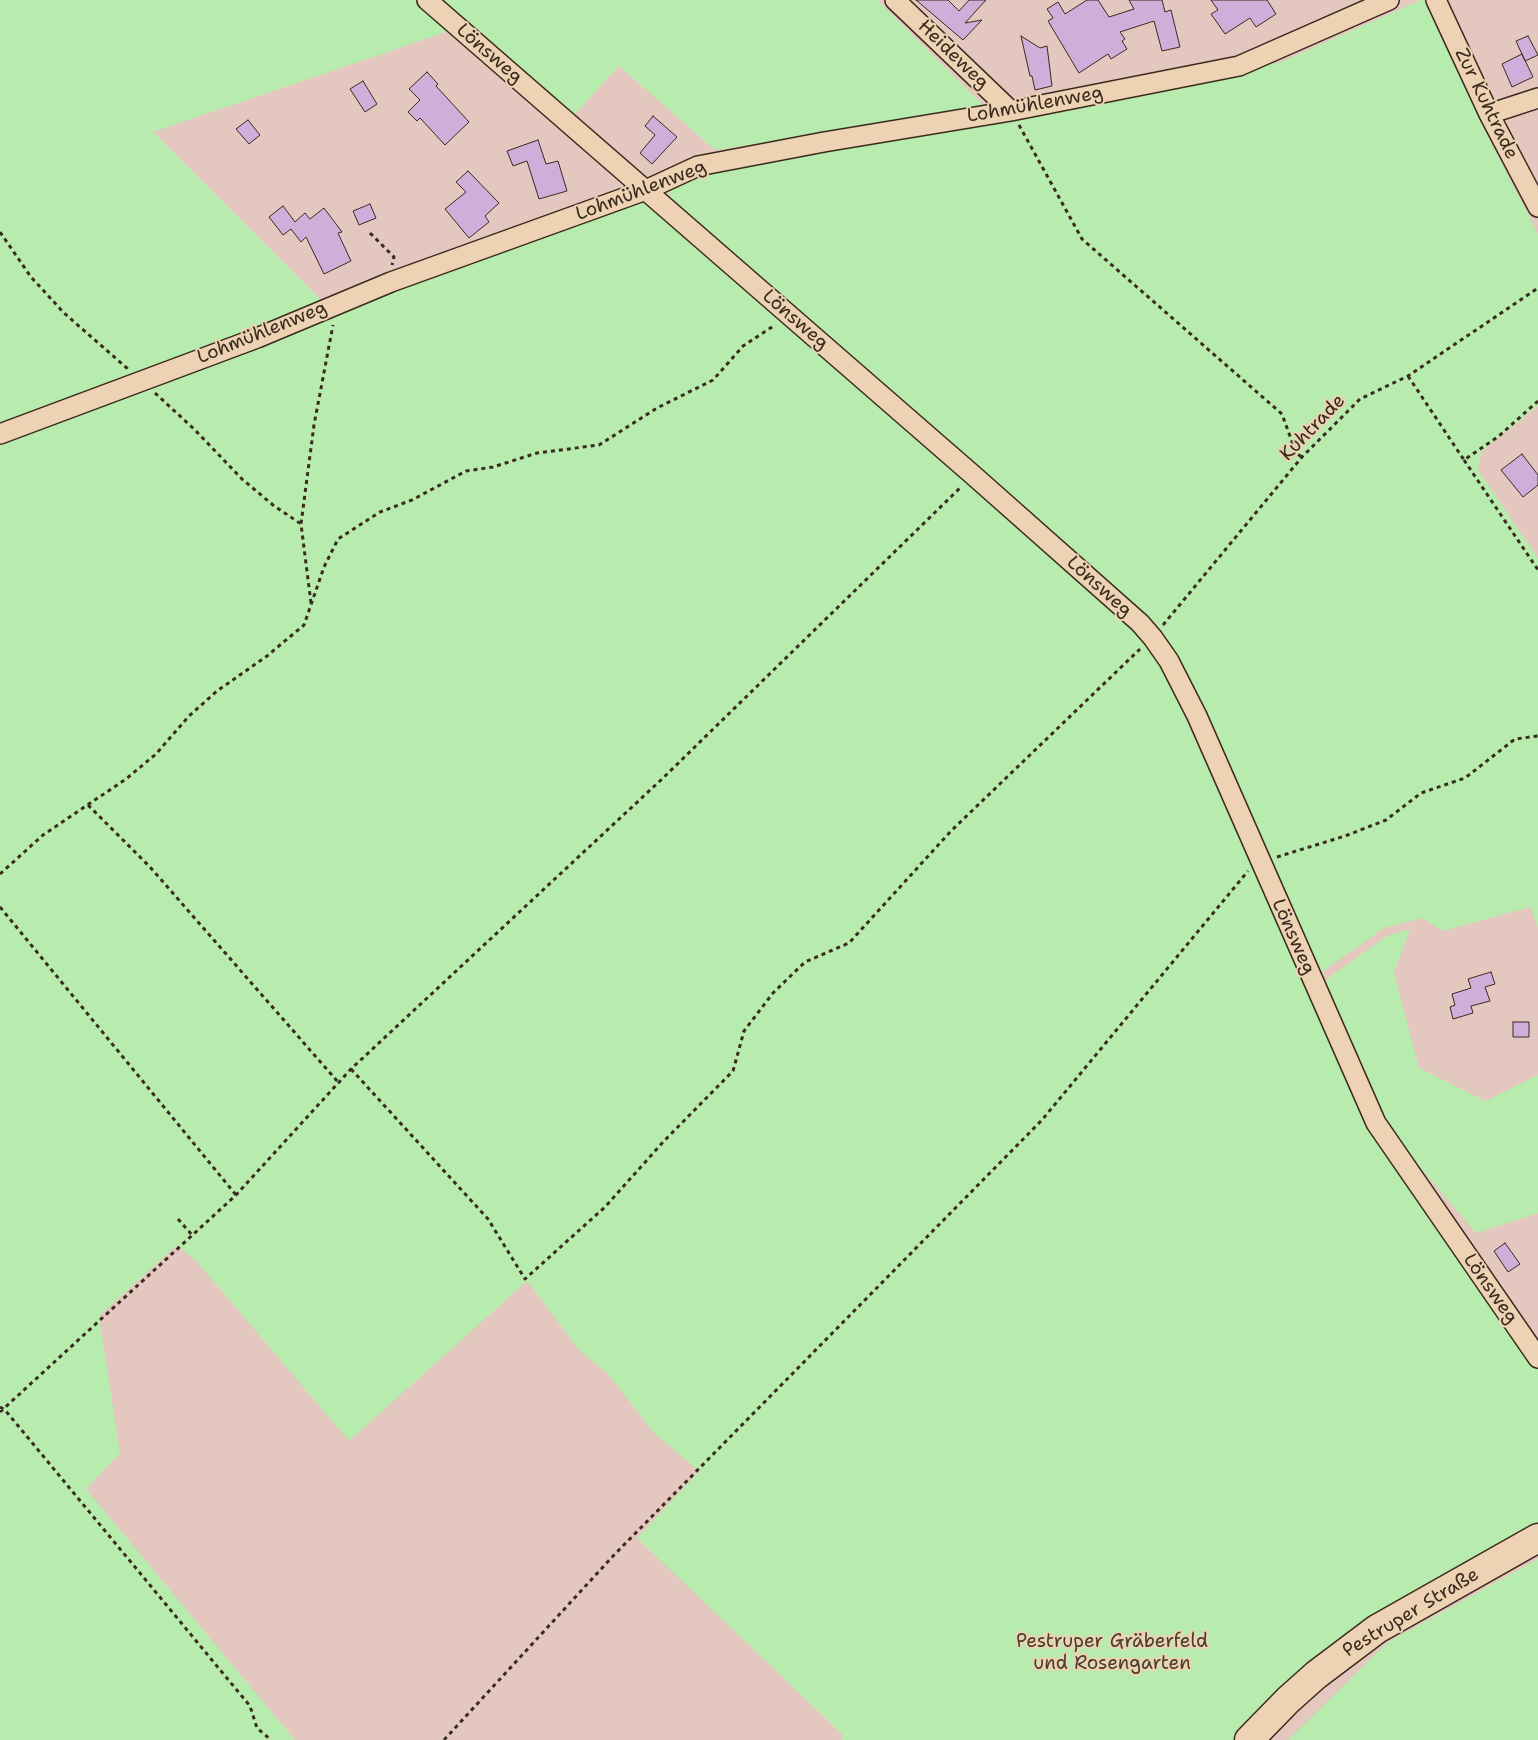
<!DOCTYPE html>
<meta charset="utf-8">
<style>
body{margin:0}
canvas{display:block;background:#e4c7bf}
</style>
<canvas width="1538" height="1740"></canvas>
<script>
const c = document.querySelector('canvas').getContext('2d');
c.lineJoin = 'round';
function fillPath(path, color) {
  c.fillStyle = color;
  c.fill(path, 'evenodd');
}
function toPath(rows) {
  const path = new Path2D();
  for (const r of rows) {
    path.moveTo(r[0], r[1]);
    for (let i = 2; i < r.length; i += 2) path.lineTo(r[i], r[i + 1]);
  }
  return path;
}
function stroke(path, color, width, dash) {
  c.strokeStyle = color;
  c.lineWidth = width;
  c.lineCap = dash ? 'butt' : 'round';
  c.setLineDash(dash || []);
  c.stroke(path);
}
function label(font, color, halo, rows, align = 'center') {
  c.font = font + ' "Shantell Sans",sans-serif';
  c.lineWidth = 4;
  c.setLineDash([]);
  c.textBaseline = 'middle';
  c.strokeStyle = halo;
  c.fillStyle = color;
  for (const [text, x, y, turn = 0] of rows) {
    c.save();
    c.translate(x, y);
    c.rotate((+turn || 0) * Math.PI / 180);
    c.textAlign = isNaN(turn) ? turn : align;
    if (halo) c.strokeText(text, 0, 0);
    c.fillText(text, 0, 0);
    c.restore();
  }
}
fillPath(toPath([
 [0,0,418,0,452,30,153,132,323,302,0,423],
 [439,0,877,0,987,109,715,150,619,66,574,115],
 [1421,0,1424,0,1481,123,1538,234,1538,406,1481,452,1478,470,1538,558,1538,928,1530,907,1443,931,1423,918,1384,928,1316,976,1201,711,1154,621,671,201,668,189,707,174,1213,80,1283,61],
 [645,201,1129,621,1162,666,1369,1126,1538,1367,1538,1528,1237,1740,842,1740,844,1736,637,1538,699,1471,654,1433,607,1373,580,1351,527,1281,349,1441,198,1263,177,1245,99,1316,120,1453,86,1489,295,1740,0,1740,0,441,454,266],
 [1410,929,1394,973,1419,1068,1485,1101,1538,1075,1538,1213,1476,1233,1381,1121,1320,984,1387,936],
 [1538,1559,1538,1740,1288,1740,1388,1642]
]), '#b7ecae');
const building = toPath([
 [916,0,948,0,959,11,969,0,986,0,965,23,982,20,963,40,916,0],
 [1087,0,1098,0,1109,17,1134,9,1129,0,1162,0,1165,12,1171,10,1180,47,1162,51,1154,21,1120,32,1125,39,1122,41,1127,49,1111,59,1108,54,1079,73,1048,21,1053,18,1047,9,1058,2,1065,14,1087,0],
 [1211,0,1267,0,1276,14,1256,27,1250,18,1225,34,1211,14,1218,10,1211,0],
 [1021,36,1040,48,1047,46,1052,86,1035,90,1032,76,1030,76,1021,36],
 [1528,36,1538,55,1525,61,1516,41,1528,36],
 [1522,54,1533,77,1512,87,1502,64,1522,54],
 [427,72,438,84,436,86,469,122,445,145,420,118,417,121,408,112,420,100,409,89,427,72],
 [363,81,377,104,365,112,350,89,363,81],
 [653,116,677,137,652,164,640,153,655,135,645,126,653,116],
 [248,120,260,135,249,144,236,129,248,120],
 [538,140,546,164,558,161,567,191,539,199,527,161,513,166,507,151,538,140],
 [468,171,499,203,485,216,489,222,469,238,445,209,466,192,456,182,468,171],
 [370,204,376,218,359,225,353,211,370,204],
 [283,206,295,222,305,213,310,219,324,208,342,232,338,233,351,261,324,274,306,237,301,242,291,229,283,235,269,217,283,206],
 [1522,454,1538,475,1538,485,1523,497,1501,470,1522,454],
 [1491,972,1495,984,1485,987,1490,1001,1471,1006,1473,1013,1453,1019,1450,1007,1455,1005,1452,994,1471,988,1468,979,1491,972],
 [1513,1022,1529,1022,1529,1037,1513,1037,1513,1022],
 [1505,1243,1520,1264,1508,1272,1494,1251,1505,1243]
]);
fillPath(building, '#cfaed9');
stroke(building, '#3b2a1e', 1);
const street = toPath([
 [427,0,973,475,1140,623,1153,638,1169,661,1197,716,1376,1123,1538,1358],
 [895,0,1011,111],
 [1436,0,1489,114,1538,207],
 [1489,114,1538,98],
 [0,434,257,338,391,282,646,190,698,166,824,142,1011,111,1239,66,1389,0]
]);
const secondary = toPath([
 [1249,1740,1288,1700,1316,1675,1377,1629,1538,1538]
]);
stroke(street, '#3b2a1e', 22);
stroke(secondary, '#3b2a1e', 31);
stroke(toPath([
 [1019,125,1082,239,1282,414,1296,453,1302,457],
 [0,232,31,277,64,313,128,369],
 [370,233,394,257,392,265],
 [1408,376,1464,460,1499,436,1538,401],
 [155,393,194,429,242,479,273,505,301,524],
 [1464,460,1538,570],
 [311,603,301,524,314,425,333,325],
 [1163,625,1302,457,1360,399,1408,376,1538,288],
 [88,805,150,867,338,1082],
 [1277,857,1345,836,1386,820,1421,793,1465,778,1515,739,1538,736],
 [0,874,43,835,126,779,156,754,189,716,217,691,267,656,304,625,324,567,338,539,380,512,412,500,466,471,493,467,537,453,599,445,657,408,713,380,743,346,775,325],
 [0,907,236,1195],
 [351,1069,488,1219,525,1279,605,1207,664,1141,733,1071,744,1031,773,993,805,962,849,943,951,831,1140,649],
 [178,1219,192,1235],
 [0,1407,5,1410,250,1706,257,1728,271,1740],
 [0,1412,236,1195,351,1069,662,779,962,486],
 [444,1740,614,1555,1042,1120,1248,871]
]), '#3b2a1e', 3, [4, 4]);
stroke(street, '#edd2b4', 19);
stroke(secondary, '#edd2b4', 28);
label('19px', '#3b2a1e', '#edd2b4', [
 ["Lönsweg",489,54,41],
 ["Heideweg",953,55,44],
 ["Zur Kuhtrade",1486,104,64],
 ["Lohmühlenweg",1035,105,-10],
 ["Lohmühlenweg",641,191,-21],
 ["Lönsweg",795,320,41],
 ["Lohmühlenweg",262,333,-22],
 ["Kuhtrade",1313,428,-46],
 ["Lönsweg",1099,587,42],
 ["Lönsweg",1293,937,66],
 ["Lönsweg",1490,1289,55],
 ["Pestruper Straße",1411,1613,-31]
]);
label('19px', '#473d2c', '#edd2b4', [
 ["Pestruper Gräberfeld",1112,1642],
 ["und Rosengarten",1112,1664]
]);
</script>
